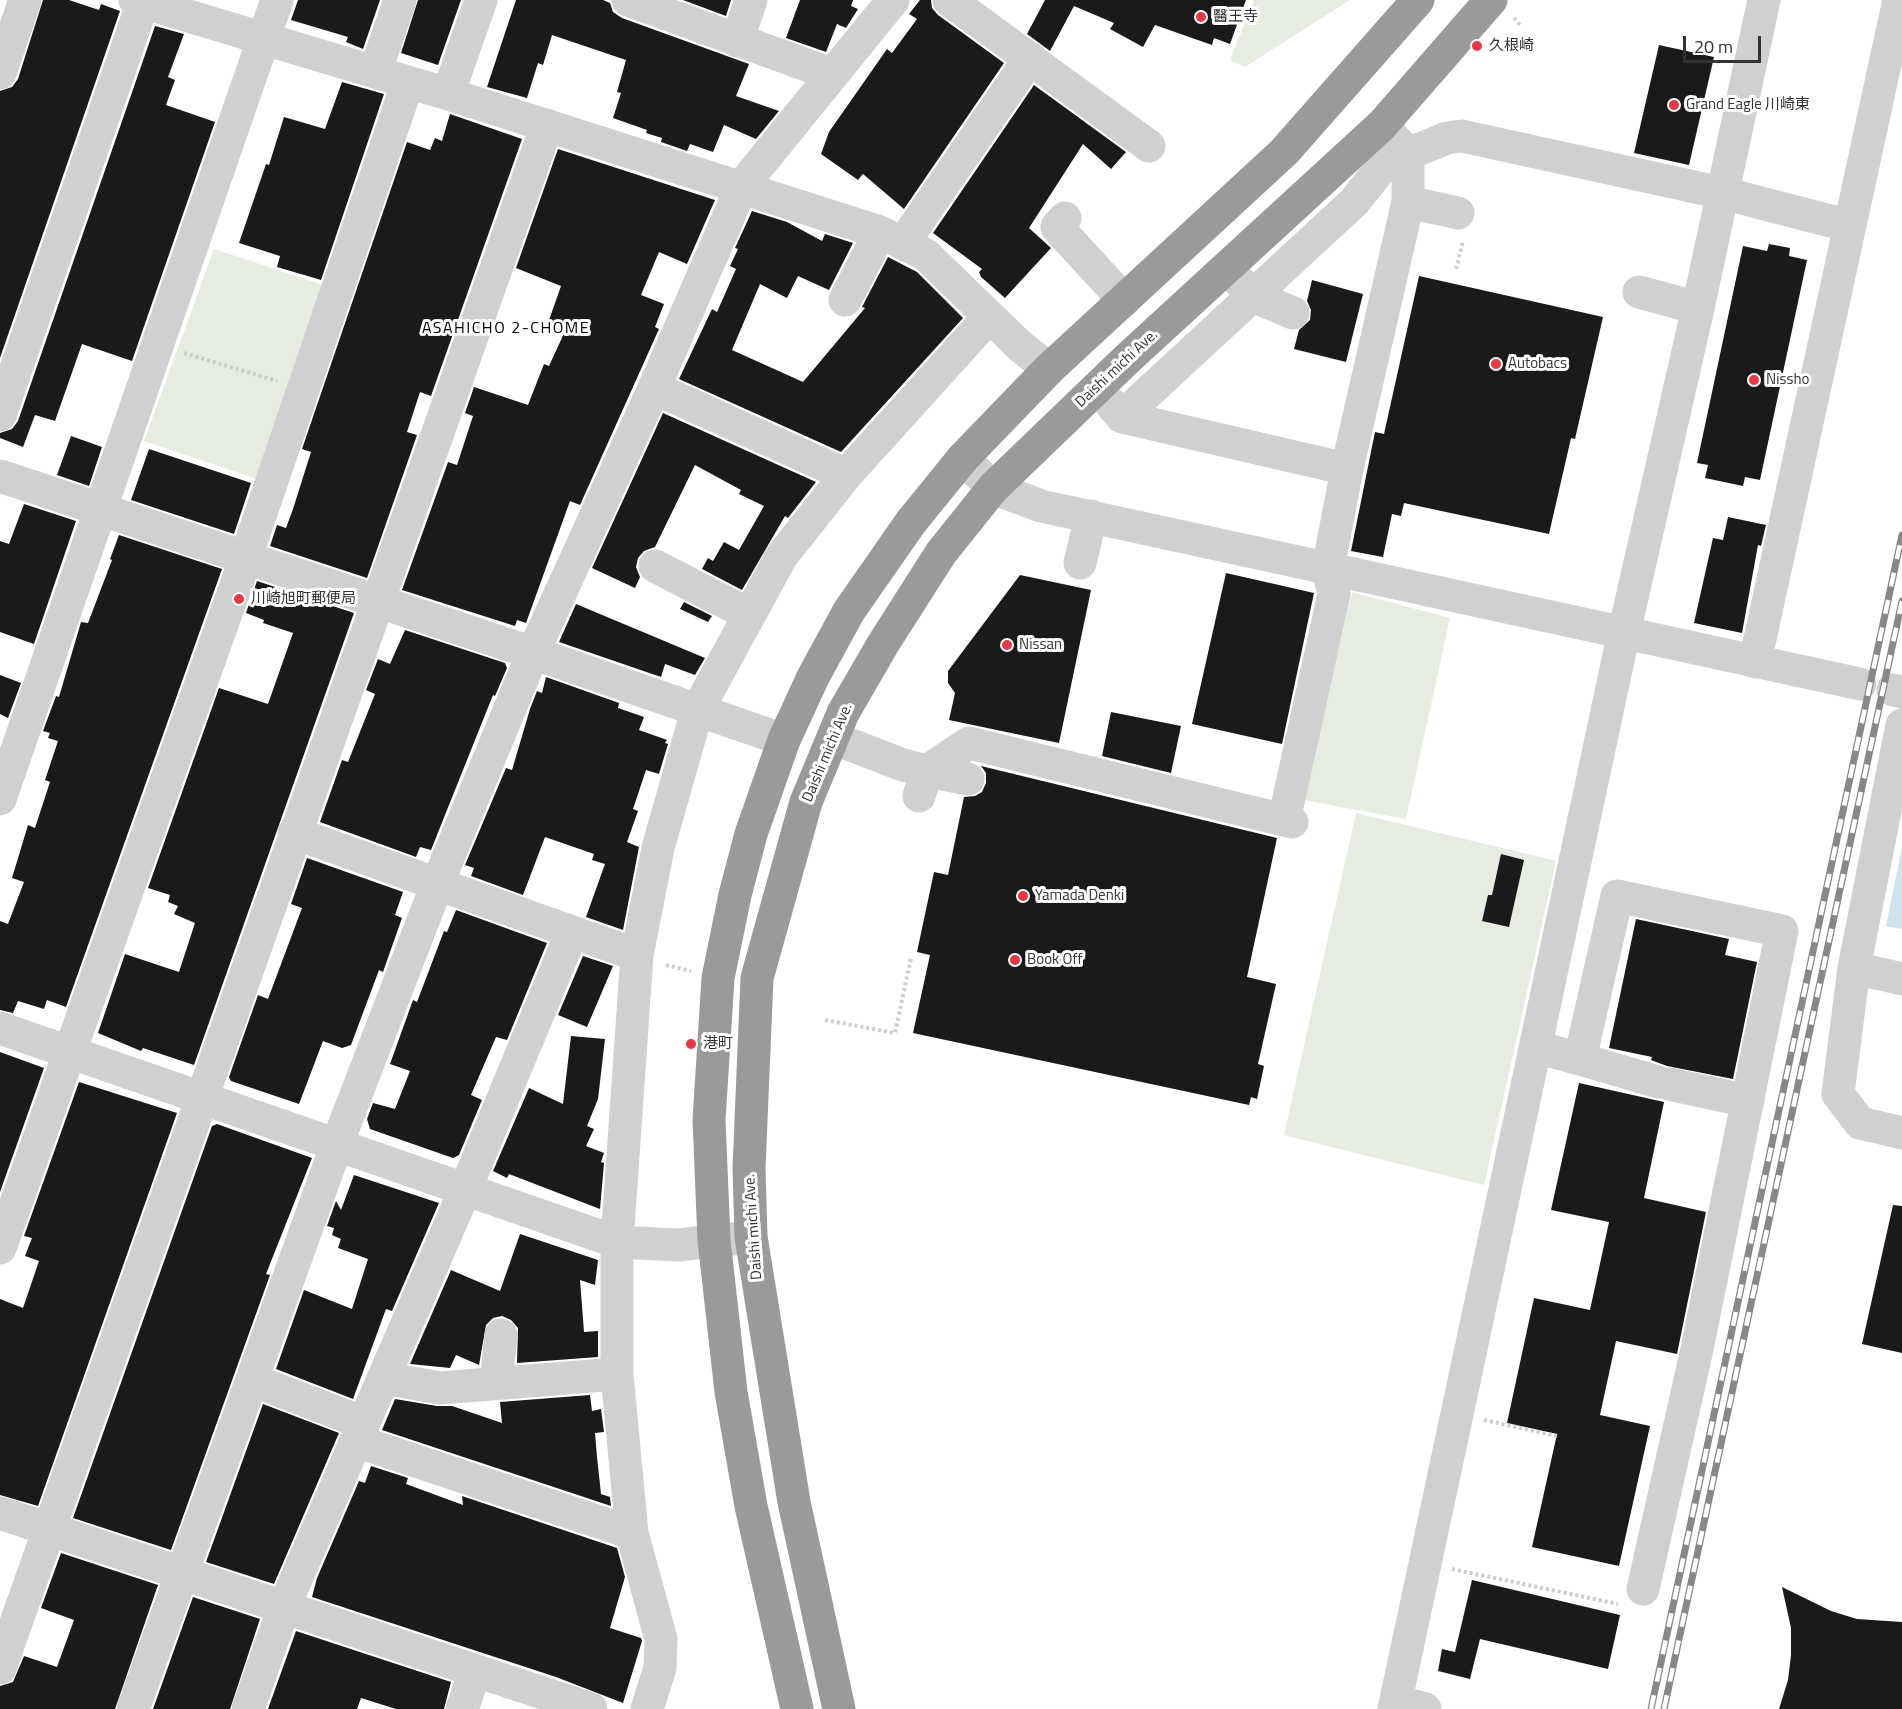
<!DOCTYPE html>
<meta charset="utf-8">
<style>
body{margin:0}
#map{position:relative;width:1902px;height:1709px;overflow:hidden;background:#fff;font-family:"Titillium Web",sans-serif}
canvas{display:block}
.scale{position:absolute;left:1683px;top:36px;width:78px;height:27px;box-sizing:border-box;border:3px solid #333;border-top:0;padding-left:8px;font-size:18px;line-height:21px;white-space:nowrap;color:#333;-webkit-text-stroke:4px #fff;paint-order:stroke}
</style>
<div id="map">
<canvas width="1902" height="1709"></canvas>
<div class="scale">20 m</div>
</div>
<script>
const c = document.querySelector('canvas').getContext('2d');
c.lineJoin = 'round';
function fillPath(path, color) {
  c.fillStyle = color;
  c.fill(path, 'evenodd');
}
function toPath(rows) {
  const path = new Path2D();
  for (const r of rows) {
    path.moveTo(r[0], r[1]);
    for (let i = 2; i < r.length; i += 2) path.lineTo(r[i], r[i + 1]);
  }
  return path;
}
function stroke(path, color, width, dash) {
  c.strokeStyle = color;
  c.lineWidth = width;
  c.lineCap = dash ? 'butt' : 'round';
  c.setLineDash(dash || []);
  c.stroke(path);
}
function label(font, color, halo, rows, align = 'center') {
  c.font = font + ' "Titillium Web","Noto Sans JP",sans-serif';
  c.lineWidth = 6;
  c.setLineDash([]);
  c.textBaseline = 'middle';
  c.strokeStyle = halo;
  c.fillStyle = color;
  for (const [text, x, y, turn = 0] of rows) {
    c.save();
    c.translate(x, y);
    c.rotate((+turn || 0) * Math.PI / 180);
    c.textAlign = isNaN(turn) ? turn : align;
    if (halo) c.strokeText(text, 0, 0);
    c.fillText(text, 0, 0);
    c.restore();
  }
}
fillPath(toPath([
 [1254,0,1350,0,1245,67,1230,60],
 [214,249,332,288,263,481,144,441],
 [1352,592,1450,618,1406,819,1304,800],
 [1356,813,1556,861,1484,1185,1284,1135]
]), '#e6ecdf');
fillPath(toPath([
 [1902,847,1902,929,1886,926]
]), '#cfe2ee');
fillPath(toPath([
 [43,0,69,0,99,10,101,4,120,11,0,358,0,91,12,87,18,79],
 [298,0,380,0,363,49,346,42,348,37,291,20],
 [418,0,461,0,438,65,401,53],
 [516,0,603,0,610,3,613,12,622,18,749,64,736,96,779,111,756,139,724,125,713,152,690,144,687,151,661,142,662,138,646,133,647,130,613,118,621,93,617,92,626,60,552,35,543,65,538,63,527,98,487,87],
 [683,0,731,0,726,16],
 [800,0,853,0,851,6,858,9,846,28,837,24,826,52,786,38],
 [920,0,931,0,932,8,938,15,1004,63,904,209,863,174,858,180,821,154,829,132,887,49,892,53,917,19,909,14],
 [1045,0,1246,0,1230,44,1214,38,1212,45,1155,25,1143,47,1110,29,1114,23,1074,6,1050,51,1027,34],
 [155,26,184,34,168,77,175,80,166,105,215,122,132,361,82,344,55,421,35,415,23,447,0,438,0,433,12,429,18,421],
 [1659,45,1714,57,1689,165,1634,153],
 [342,82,384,94,321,280,277,267,280,256,239,243,266,164,269,165,284,117,325,129],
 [1034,85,1126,152,1111,169,1083,144,1029,228,1051,248,1005,298,981,277,979,272,982,269,933,233],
 [450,114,522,139,431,396,420,392,407,432,417,435,367,578,270,546,277,525,286,528,293,509,311,452,302,449,407,142,430,150,435,138,442,141],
 [558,149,715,200,687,264,659,252,641,295,664,304,655,327,659,329,580,505,570,501,526,623,517,620,515,626,402,590,448,462,457,465,473,416,465,413,474,387,528,405,544,364,549,366,566,329,548,323,561,286,516,268],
 [752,211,787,222,822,241,825,234,853,243,829,290,798,276,787,298,760,284,732,350,803,382,865,308,862,307,888,257,917,272,963,318,841,452,679,379,712,309,717,312,736,269,730,266,738,249,735,248],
 [1769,244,1790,248,1789,256,1807,260,1760,480,1745,477,1743,486,1705,478,1708,465,1697,463,1743,246,1767,251],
 [1419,276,1603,317,1575,439,1571,438,1549,534,1404,503,1401,516,1392,514,1383,557,1351,551,1375,432,1384,434],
 [1312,280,1363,294,1346,362,1294,349,1299,330,1310,320,1311,310,1307,301],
 [663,413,816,482,788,518,785,516,742,590,702,569,708,558,713,561,724,542,739,550,764,506,739,494,741,490,695,465,655,547,644,551,638,558,636,567,640,577,635,588,592,568],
 [71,436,102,447,89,486,57,475],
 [149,449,251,483,234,534,131,500],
 [24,504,76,521,34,644,0,632,0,541,9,544],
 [1728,517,1766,525,1761,546,1758,545,1742,633,1694,623,1713,538,1723,540],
 [119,535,222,569,66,1007,47,1000,44,1009,18,1001,13,1013,0,1010,0,921,8,924,24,882,12,878,28,825,35,828,50,782,45,780,58,741,48,738,50,733,43,731,56,696,59,697,81,622,88,623,112,560,110,559],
 [1226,573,1314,593,1282,744,1192,724],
 [1020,575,1091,590,1059,743,949,720,955,693,948,683,948,671],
 [257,581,354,613,194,1065,143,1048,141,1051,98,1033,125,954,179,972,195,923,174,914,178,906,168,902,170,895,148,888,219,688,268,704,293,633,263,623,264,620,246,613],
 [684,602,712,616,708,622,680,609],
 [576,604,705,658,695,675,665,664,661,677,559,642],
 [405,630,505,663,507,668,495,696,493,695,431,850,420,847,416,857,320,822,342,760,348,762,375,694,366,690,378,659,390,664],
 [0,675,21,683,8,718,0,714],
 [546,677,619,703,618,708,644,717,639,730,667,740,665,743,668,744,659,774,646,770,633,809,638,811,627,842,639,847,623,930,586,917,605,864,592,860,594,854,545,837,523,895,471,876,474,868,465,865,506,768,512,770,530,709,537,691,542,693],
 [1111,712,1181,726,1171,773,1102,756],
 [981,766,1277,838,1247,977,1276,984,1258,1064,1264,1066,1257,1099,1251,1097,1249,1105,913,1033,930,955,917,952,934,872,948,875,964,797,975,796,982,792,986,783,986,773],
 [1501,854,1524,860,1509,927,1482,921,1488,895,1492,895],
 [307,858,403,892,395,915,402,918,383,972,379,970,351,1045,342,1048,323,1041,299,1104,231,1081,229,1077,258,995,268,999,302,908,291,904],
 [456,910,547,943,507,1040,496,1037,471,1095,482,1100,459,1155,453,1158,370,1129,367,1119,373,1103,395,1109,410,1071,390,1064,413,1000,417,1002,444,931,447,932],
 [1636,919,1729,939,1725,955,1757,962,1733,1079,1667,1066,1651,1060,1652,1057,1609,1048],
 [583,956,613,966,587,1027,558,1015],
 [571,1036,605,1039,598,1099,587,1126,594,1129,586,1146,604,1153,601,1162,604,1163,600,1209,509,1174,507,1178,493,1171,529,1088,563,1104],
 [0,1052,44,1068,0,1192],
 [79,1082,177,1113,38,1506,0,1495,0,1299,23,1308,39,1261,25,1256,32,1238,24,1236],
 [1579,1083,1664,1102,1644,1198,1706,1212,1677,1354,1616,1341,1600,1415,1650,1426,1619,1566,1532,1547,1557,1434,1507,1423,1534,1298,1590,1310,1609,1222,1551,1210],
 [217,1124,312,1158,266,1274,270,1275,171,1550,73,1518,212,1126],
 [354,1175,439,1203,392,1311,386,1309,353,1399,276,1369,304,1290,352,1309,368,1259,338,1248,341,1239,332,1235,334,1228,327,1226,336,1201,341,1210],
 [1893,1205,1902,1206,1902,1353,1862,1344],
 [520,1234,598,1260,595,1285,580,1280,584,1332,598,1331,598,1357,517,1363,518,1328,511,1320,502,1316,493,1318,486,1325,479,1365,456,1355,450,1368,410,1364,451,1270,500,1291],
 [590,1395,592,1411,601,1409,604,1432,595,1433,597,1457,601,1494,610,1497,611,1506,382,1430,395,1399,437,1406,452,1406,502,1423,500,1402],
 [263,1404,339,1433,274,1584,206,1562],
 [371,1466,408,1478,406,1484,463,1505,462,1496,617,1548,625,1577,610,1628,641,1638,642,1641,623,1703,556,1677,312,1597,317,1578,359,1481,365,1483],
 [61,1553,158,1585,115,1709,0,1709,0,1686,13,1682,24,1656,57,1667,74,1620,41,1608],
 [1472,1580,1620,1615,1608,1669,1480,1639,1470,1679,1438,1671,1442,1649,1455,1652],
 [1782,1587,1831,1611,1857,1619,1902,1622,1902,1709,1779,1709,1788,1680,1791,1655,1791,1628],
 [193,1597,260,1619,230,1709,153,1709],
 [296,1631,451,1682,444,1709,396,1709,361,1698,357,1709,268,1709]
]), '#1a1a1a');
stroke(toPath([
 [1514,18,1522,27],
 [1456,269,1463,241],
 [184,353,277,381],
 [666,965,691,971],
 [825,1020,895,1033,911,958],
 [1484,1420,1557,1436],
 [1452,1569,1618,1604]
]), '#cdcdcd', 4, [3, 3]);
stroke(toPath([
 [135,0,448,94,880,232,926,255,1020,346,1049,369],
 [628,0,831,74],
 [949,0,1149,146],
 [737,41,751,0],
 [375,72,400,0],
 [0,73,25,0],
 [448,94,481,0],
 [1408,154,1447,138,1462,136,1722,193,1850,226],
 [1408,202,1458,213],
 [1065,218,1057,227,1124,300],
 [904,242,1030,58],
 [1240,282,1253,296,1293,313],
 [1639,292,1698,308],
 [845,300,880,232],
 [654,388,846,475],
 [1111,404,1122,417,1347,469],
 [1128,411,1354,202,1390,157],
 [0,415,143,2],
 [963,458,993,488,1041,506,1860,684],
 [0,476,533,653,784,740],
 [1080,563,1091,516],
 [655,566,748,614],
 [1755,662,1899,0],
 [1893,690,1902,692],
 [1902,725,1854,968,1902,979],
 [833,738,903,765,927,771,969,743,1292,822],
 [919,796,927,771,968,779],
 [0,799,277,0],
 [1284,820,1334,594,1328,569,1347,469,1408,202,1408,154,1382,125],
 [294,833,637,955],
 [1854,968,1838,1094,1860,1123,1902,1133],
 [0,1028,617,1242,678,1245,751,1237],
 [1536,1047,1580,1059,1617,896,1782,931,1697,1349,1643,1589],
 [1580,1059,1658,1082],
 [1669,1084,1748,1101],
 [0,1248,246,557,408,82],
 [383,1378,440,1388,617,1374],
 [252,1380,364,1423],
 [496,1383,501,1335],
 [356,1441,632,1533],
 [0,1513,591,1709],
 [0,1668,547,125],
 [1396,1701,1425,1709],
 [133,1709,337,1144,438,882,533,653,654,388,742,186,893,0],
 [248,1709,284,1607,465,1190,572,932],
 [462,1709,475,1672],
 [647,1709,660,1668,661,1639,632,1533,617,1374,617,1242,637,955,658,848,697,711,781,557,846,475,989,317],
 [1394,1709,1621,646,1698,308,1764,0]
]), '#d0d0d0', 33);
stroke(toPath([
 [797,1709,751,1506,731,1392,714,1240,709,1120,718,978,735,895,751,834,784,740,813,677,849,611,911,522,963,458,1049,369,1284,152,1418,0],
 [839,1709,794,1502,751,1237,749,1168,757,978,806,802,843,713,883,644,941,553,993,488,1126,360,1382,125,1491,0]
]), '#9a9a9a', 33);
const rail = toPath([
 [1651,1709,1902,535],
 [1664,1709,1902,601]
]);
stroke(rail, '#888', 7);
stroke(rail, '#fff', 4.5, [14]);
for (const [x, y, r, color] of [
 [1201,17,6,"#e63946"],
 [1477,46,6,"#e63946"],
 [1674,105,6,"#e63946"],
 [1496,364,6,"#e63946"],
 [1754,380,6,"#e63946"],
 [239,599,6,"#e63946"],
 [1007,645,6,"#e63946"],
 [1023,896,6,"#e63946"],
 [1015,960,6,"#e63946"],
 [691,1044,6,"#e63946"]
]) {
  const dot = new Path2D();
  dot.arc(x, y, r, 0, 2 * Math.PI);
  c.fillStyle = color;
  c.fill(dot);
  stroke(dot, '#fff', 2);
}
label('15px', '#333', '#fff', [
 ["醫王寺",1213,17],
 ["久根崎",1489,46],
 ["Grand Eagle 川崎東",1686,105],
 ["Autobacs",1508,364],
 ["Nissho",1766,380],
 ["川崎旭町郵便局",251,599],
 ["Nissan",1019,645],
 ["Yamada Denki",1035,896],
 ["Book Off",1027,960],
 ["港町",703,1044]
], 'left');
label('15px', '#333', '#fff', [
 ["Daishi michi Ave.",1117,369,-43],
 ["Daishi michi Ave.",828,753,-67],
 ["Daishi michi Ave.",754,1227,-94]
]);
c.letterSpacing = '1.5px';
label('16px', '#000', '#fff', [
 ["ASAHICHO 2-CHOME",506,329]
]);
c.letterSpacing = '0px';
</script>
